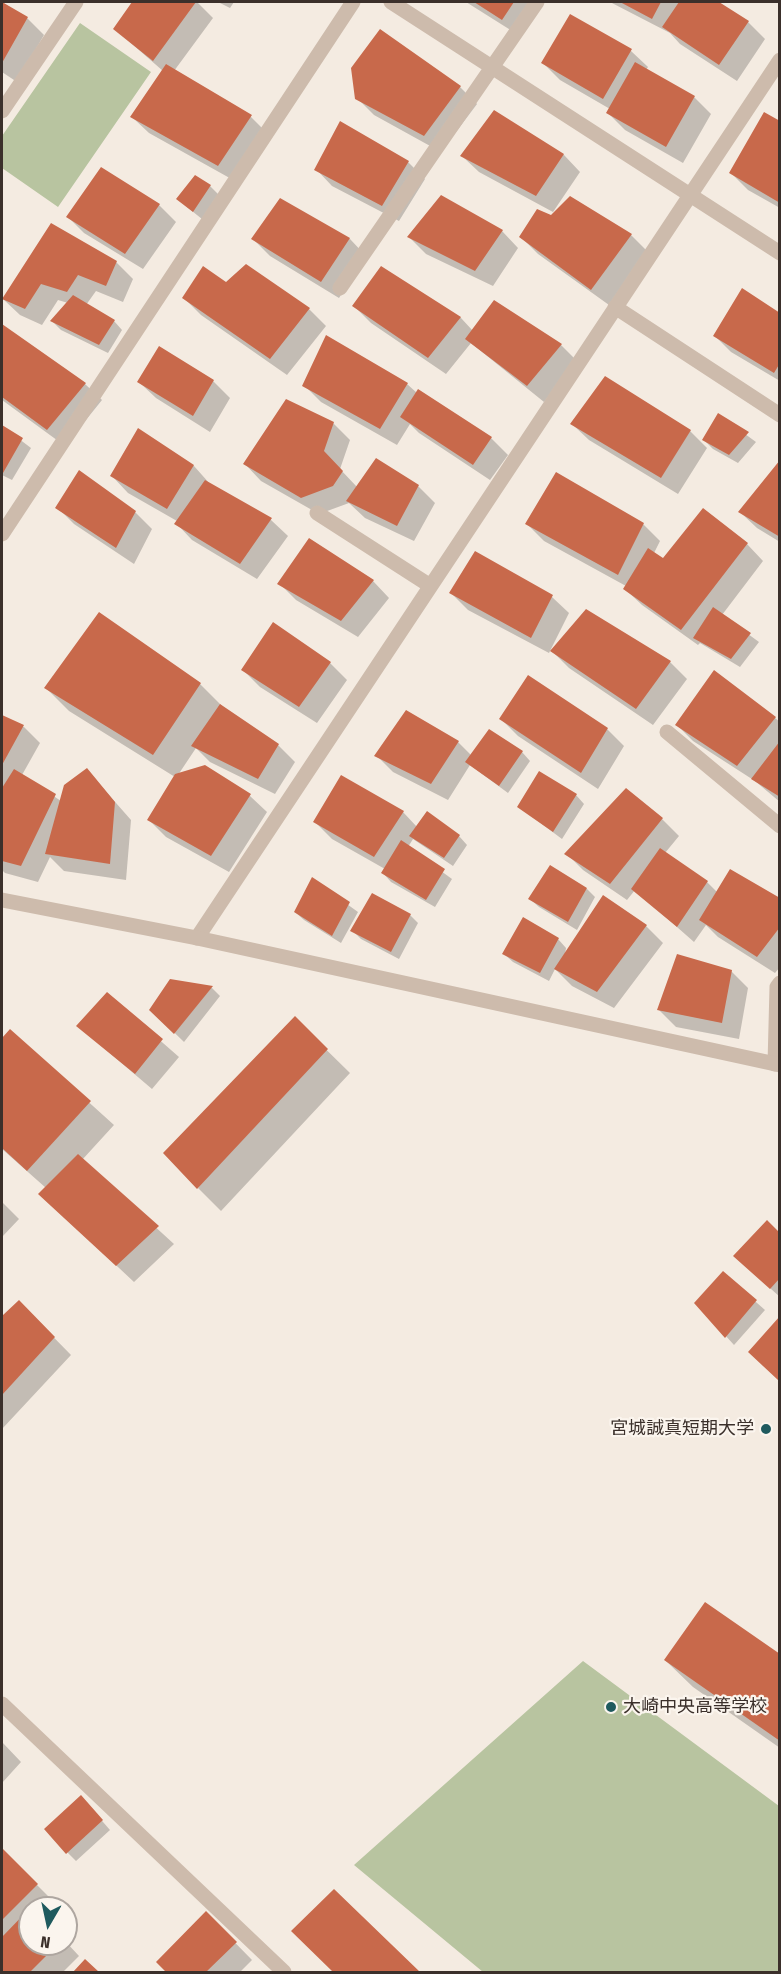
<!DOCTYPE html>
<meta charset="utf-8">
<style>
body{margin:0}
#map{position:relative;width:781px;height:1974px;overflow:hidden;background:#f4ebe1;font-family:"Fira Sans Condensed",sans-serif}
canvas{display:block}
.frame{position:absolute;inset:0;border:3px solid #3b302b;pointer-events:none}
.north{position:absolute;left:18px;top:1896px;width:60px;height:60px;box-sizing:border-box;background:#fbf5ee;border:2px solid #aea6a0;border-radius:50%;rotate:189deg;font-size:16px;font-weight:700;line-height:24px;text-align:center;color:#3b302b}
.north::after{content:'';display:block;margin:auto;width:21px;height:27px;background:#1f5a5e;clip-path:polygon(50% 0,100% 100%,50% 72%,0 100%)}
</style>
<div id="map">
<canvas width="781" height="1974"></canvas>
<div class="frame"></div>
<div class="north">N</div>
</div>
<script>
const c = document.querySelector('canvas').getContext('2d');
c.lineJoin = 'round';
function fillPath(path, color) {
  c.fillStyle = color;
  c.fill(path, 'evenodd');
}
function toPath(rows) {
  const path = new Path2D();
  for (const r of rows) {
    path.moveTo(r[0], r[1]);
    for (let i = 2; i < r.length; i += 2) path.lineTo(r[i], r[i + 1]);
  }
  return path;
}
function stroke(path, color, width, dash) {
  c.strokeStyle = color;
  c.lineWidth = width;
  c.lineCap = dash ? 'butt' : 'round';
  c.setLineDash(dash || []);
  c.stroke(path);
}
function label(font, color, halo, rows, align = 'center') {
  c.font = font + ' "Fira Sans Condensed","Noto Sans JP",sans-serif';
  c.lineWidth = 4.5;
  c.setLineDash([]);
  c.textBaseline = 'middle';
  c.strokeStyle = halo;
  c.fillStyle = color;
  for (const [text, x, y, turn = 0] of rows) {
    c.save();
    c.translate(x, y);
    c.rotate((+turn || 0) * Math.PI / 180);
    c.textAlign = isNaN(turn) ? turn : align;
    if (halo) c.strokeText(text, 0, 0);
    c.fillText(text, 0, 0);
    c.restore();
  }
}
fillPath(toPath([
 [80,23,151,72,58,207,2,168,2,136],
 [583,1661,779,1806,779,1972,483,1972,354,1865]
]), '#b8c4a0');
fillPath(toPath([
 [2,2,27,18,44,35,17,82,2,72],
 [134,2,197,2,213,18,174,71,251,117,267,133,235,181,149,133,132,117,163,71,115,29],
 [218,2,234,2,230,8],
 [466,2,541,2,520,36],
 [610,2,716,2,748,22,765,39,737,81,680,44,670,33],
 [571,16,631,51,648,67,646,70,694,97,711,114,683,163,625,130,608,113,610,109,560,80,543,63],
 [460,87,477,104,441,152,374,115,357,98],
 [495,112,564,155,580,172,553,212,479,172,462,156],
 [780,123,780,208,748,190,731,173],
 [408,162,425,179,399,221,332,186,316,169],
 [210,186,219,195,202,219,187,207],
 [281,200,350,239,366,256,339,298,270,256,253,239],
 [159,205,176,222,143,269,84,233,68,217],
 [550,216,631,235,648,252,609,305,538,254,521,237],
 [51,225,116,262,133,279,123,302,96,291,86,305,114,321,122,330,108,353,61,330,52,321,68,303,58,300,42,325,20,315,3,299],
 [502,231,518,248,493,286,426,254,409,237],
 [246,266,309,309,326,326,287,375,201,315,184,298,226,284],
 [382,268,461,318,473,331,495,302,561,345,578,362,544,402,471,343,446,374,371,323,354,306],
 [780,315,780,381,731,352,714,335],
 [2,326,85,384,102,400,65,446,2,400],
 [159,348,213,381,230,398,210,432,156,398,139,382],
 [407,384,417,393,418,391,491,438,508,455,490,480,419,433,410,424,397,445,321,402,304,385],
 [719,415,756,442,738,463,713,449,704,440],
 [333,423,350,440,340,469,357,487,418,486,435,503,414,541,365,518,349,503,319,514,261,481,245,464],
 [572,424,690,431,707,448,678,494,589,440],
 [2,426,31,448,12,480,2,475],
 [138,430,194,466,210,484,271,520,288,536,257,579,192,540,176,523,177,521,128,493,112,476],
 [780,462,780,542,757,528,740,512],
 [57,507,135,512,152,529,134,564,74,524],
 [527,524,643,524,660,541,654,553,664,560,747,544,763,561,722,615,759,642,740,667,700,643,698,645,642,605,625,589,626,586,544,541],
 [373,581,389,598,358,637,296,600,279,583],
 [451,593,552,597,569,613,549,653,468,610],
 [274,624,330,663,347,680,317,723,260,687,243,670],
 [552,651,670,662,687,679,653,725,569,668],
 [200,684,224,708,278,745,295,762,275,794,210,762,196,748,178,775,205,767,250,796,267,812,229,872,166,837,149,820,175,777,69,711,46,688],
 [2,717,24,727,40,743,22,775,61,801,87,770,131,820,126,880,64,871,50,857,38,882,5,873,2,870],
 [775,718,780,722,780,802,755,781,693,741,677,725],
 [501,719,607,729,624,746,598,789,518,736],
 [458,742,471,755,522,752,530,761,508,793,470,765,448,800,393,772,376,755],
 [576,795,584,804,562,839,519,807],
 [403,812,417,827,459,836,467,845,453,866,413,839,408,847,452,879,435,907,391,882,383,873,385,869,332,839,315,822],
 [662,819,679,836,665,853,707,882,718,893,780,900,780,967,775,973,718,937,706,925,694,942,635,890,627,900,583,870,567,854],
 [312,879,358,912,341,943,304,920,295,912],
 [587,889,595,897,577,930,539,907,530,899],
 [603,897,646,926,663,943,614,1008,572,986,555,969,549,981,513,962,504,954,558,939,566,948,565,955],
 [410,915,418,923,399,959,361,939,352,930],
 [731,971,748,988,739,1039,676,1027,659,1010],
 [171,980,212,988,220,996,184,1042,151,1010],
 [107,994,179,1057,152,1089,78,1026],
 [295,1019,350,1073,221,1211,198,1188],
 [10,1031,114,1125,82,1160,174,1244,134,1282,57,1210,46,1188,2,1149,2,1041],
 [2,1202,19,1219,2,1237],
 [780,1235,780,1297,752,1272],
 [723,1273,765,1310,734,1345,696,1303],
 [19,1302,71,1355,2,1429,2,1318],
 [780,1656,780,1748,693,1687,665,1660],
 [2,1742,21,1762,2,1783],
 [89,1806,110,1830,76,1861,67,1852],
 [2,1850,60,1908,30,1908,30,1944,66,1942,79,1956,63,1972,2,1970],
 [334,1891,418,1972,335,1972,293,1931],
 [206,1913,252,1960,240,1972,168,1972,158,1962]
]), '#0003');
fillPath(toPath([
 [2,2,28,17,2,63],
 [132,2,196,2,153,61,113,29],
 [474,2,514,2,502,20],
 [620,2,661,2,652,19],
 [679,2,719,2,749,21,719,65,662,27],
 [570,14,632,49,603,99,541,63],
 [380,29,461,86,424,136,355,99,351,68],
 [635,62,695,96,666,147,606,113],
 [166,64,252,115,218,166,130,117],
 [494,110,564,154,536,196,460,156],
 [764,112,780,121,780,203,729,173],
 [340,121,409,161,382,206,314,170],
 [101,167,160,204,125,254,66,217],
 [195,175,211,185,193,212,176,199],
 [441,195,503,230,475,271,407,237],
 [570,196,632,234,591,290,519,237,537,209,551,215],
 [280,198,350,238,321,282,251,239],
 [51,223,117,261,106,286,78,275,67,292,41,284,25,309,2,299],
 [246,264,310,308,270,359,182,298,203,266,226,282],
 [381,266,461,317,428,358,352,306],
 [742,288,780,313,780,363,774,373,713,336],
 [73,295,115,320,99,345,50,321],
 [494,300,562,344,527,386,465,339],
 [2,324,86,383,47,430,2,397],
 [326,335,408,383,380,429,302,386],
 [159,346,214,380,193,416,137,382],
 [605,376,691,430,661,478,570,424],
 [418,389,492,437,473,465,400,417],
 [286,399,334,422,324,451,343,471,333,486,301,498,243,464],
 [718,413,749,432,729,455,702,440],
 [2,425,23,438,3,473,2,472],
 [138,428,194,465,167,509,110,476],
 [376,458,419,485,397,526,346,501],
 [780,460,780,537,738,512],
 [79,470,136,511,116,548,55,508],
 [556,472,644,523,618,575,525,524],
 [205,480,272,518,240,564,174,524],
 [703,508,748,543,681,630,623,589,648,548,663,558],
 [309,538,374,580,341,621,277,584],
 [475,551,553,595,531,638,449,593],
 [713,607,751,633,731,659,693,638],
 [586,609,671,661,636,709,550,651],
 [99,612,201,683,153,755,44,688],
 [273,622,331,662,299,707,241,670],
 [714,670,776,717,737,766,675,725],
 [528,675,608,728,581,773,499,719],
 [220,704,279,744,258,779,191,746],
 [406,710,459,741,431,784,374,756],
 [2,715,24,725,2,765],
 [489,729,523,751,499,786,465,762],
 [780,741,780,797,751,779],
 [205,765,251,794,211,856,147,820,175,774],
 [87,768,115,802,110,864,45,854,64,785],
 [14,769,56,794,21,866,2,861,2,788],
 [539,771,577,794,553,832,517,807],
 [341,775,404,811,374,857,313,822],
 [626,788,663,818,610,884,564,854],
 [427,811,460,835,444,858,409,836],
 [401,840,445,869,426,900,381,873],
 [660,848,708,881,677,927,631,889],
 [550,865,587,888,568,922,528,899],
 [730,869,780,898,780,927,757,957,699,920],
 [312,877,350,902,332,936,294,912],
 [372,893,411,914,391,952,350,931],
 [603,895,647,925,597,992,554,969],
 [523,917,559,938,540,973,502,954],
 [677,954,732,970,722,1023,657,1010],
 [170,979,213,986,174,1034,149,1010],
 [107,992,163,1039,135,1074,76,1026],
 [295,1016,328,1049,197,1189,163,1153],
 [10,1029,91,1101,27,1171,2,1148,2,1038],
 [78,1154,159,1226,116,1266,38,1194],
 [767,1220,780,1233,780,1278,770,1289,733,1256],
 [723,1271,757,1300,725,1338,694,1303],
 [19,1300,55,1337,2,1395,2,1316],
 [780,1316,780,1378,778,1380,748,1352],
 [705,1602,780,1654,780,1741,664,1660],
 [81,1795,103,1820,66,1854,44,1829],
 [2,1848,38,1884,2,1920],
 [334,1889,420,1972,333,1972,291,1931],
 [30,1908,30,1944,58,1944,30,1972,2,1972,2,1937],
 [206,1911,237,1942,206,1972,166,1972,156,1962],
 [85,1959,99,1972,73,1972]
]), '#c8694b');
stroke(toPath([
 [391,2,780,253],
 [2,111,76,2],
 [340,288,537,2],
 [615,307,780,415],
 [317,513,429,585],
 [2,534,353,2],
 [667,732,780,826],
 [197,938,780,60],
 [775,1064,777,987,780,983],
 [2,1704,284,1972]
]), '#cdbbac', 15);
stroke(toPath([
 [2,900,197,938,780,1065]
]), '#cdbbac', 15);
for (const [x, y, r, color] of [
 [766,1429,6,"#1f5a5e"],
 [611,1707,6,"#1f5a5e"]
]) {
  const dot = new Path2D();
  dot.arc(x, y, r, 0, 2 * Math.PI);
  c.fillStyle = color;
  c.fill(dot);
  stroke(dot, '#fbf5ee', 2);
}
label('18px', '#3b302b', '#fbf5ee', [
 ["宮城誠真短期大学",754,1429],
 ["大崎中央高等学校",623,1707,"left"]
], 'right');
</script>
